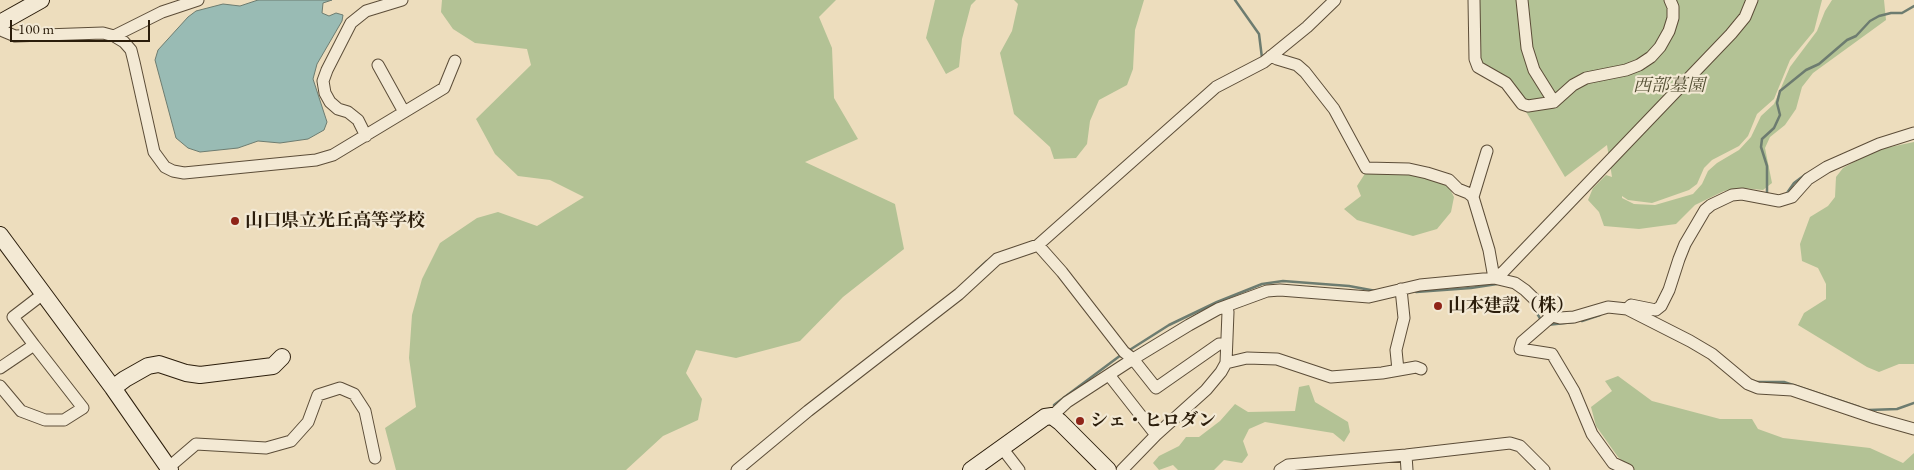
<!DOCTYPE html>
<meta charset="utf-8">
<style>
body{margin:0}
#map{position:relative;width:1914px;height:470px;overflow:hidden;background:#edddbd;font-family:"EB Garamond",serif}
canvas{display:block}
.scale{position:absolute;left:10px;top:20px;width:140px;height:22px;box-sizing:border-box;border:2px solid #2b1d0b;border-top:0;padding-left:6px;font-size:15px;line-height:18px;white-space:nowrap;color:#2b1d0b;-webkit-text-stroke:4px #f3e9d4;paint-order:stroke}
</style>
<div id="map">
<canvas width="1914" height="470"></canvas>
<div class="scale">100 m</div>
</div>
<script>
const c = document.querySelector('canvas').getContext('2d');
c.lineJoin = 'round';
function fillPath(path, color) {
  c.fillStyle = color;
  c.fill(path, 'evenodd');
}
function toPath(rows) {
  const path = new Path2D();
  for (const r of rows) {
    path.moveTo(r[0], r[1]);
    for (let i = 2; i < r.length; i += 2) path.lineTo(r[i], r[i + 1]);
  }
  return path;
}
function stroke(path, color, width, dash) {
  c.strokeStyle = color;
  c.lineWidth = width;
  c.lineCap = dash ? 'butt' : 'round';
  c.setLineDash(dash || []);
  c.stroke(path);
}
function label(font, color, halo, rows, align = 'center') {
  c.font = font + ' "EB Garamond","Noto Serif JP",serif';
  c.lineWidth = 4.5;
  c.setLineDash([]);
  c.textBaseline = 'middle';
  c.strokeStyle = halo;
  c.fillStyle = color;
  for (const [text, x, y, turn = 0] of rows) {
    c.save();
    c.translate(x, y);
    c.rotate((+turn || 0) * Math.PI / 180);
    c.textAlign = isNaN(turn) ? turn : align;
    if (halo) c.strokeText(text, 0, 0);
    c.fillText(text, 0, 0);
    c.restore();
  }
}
fillPath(toPath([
 [442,0,836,0,819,17,832,48,834,98,858,139,805,162,895,204,904,249,843,297,800,341,736,358,696,350,686,373,702,399,698,420,663,436,626,470,396,470,385,428,416,407,409,358,412,315,422,279,440,243,477,218,498,212,537,226,584,197,550,180,518,176,495,154,476,119,531,65,527,49,475,43,453,29,441,12],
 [935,0,976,0,971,5,962,39,959,67,946,74,926,38],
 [1014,0,1144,0,1135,30,1133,69,1127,85,1099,100,1090,121,1087,144,1076,158,1054,159,1050,147,1014,114,1000,53,1012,31,1018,4],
 [1474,0,1822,0,1814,31,1790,60,1774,99,1757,114,1748,136,1739,146,1712,160,1704,168,1697,184,1689,190,1652,203,1628,200,1622,196,1622,198,1634,204,1655,205,1693,194,1702,184,1708,171,1717,163,1739,150,1751,137,1761,116,1774,104,1790,67,1817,31,1825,11,1832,0,1884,0,1886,20,1813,73,1802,87,1796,109,1785,125,1770,137,1765,148,1772,183,1763,190,1743,188,1724,191,1695,205,1676,224,1639,229,1604,226,1599,212,1588,200,1593,188,1606,175,1612,177,1607,145,1565,177,1522,105,1506,83,1478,67],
 [1914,142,1914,364,1899,364,1879,372,1867,367,1798,325,1804,313,1826,299,1826,284,1818,268,1802,261,1800,244,1810,217,1828,206,1835,197,1836,177,1843,168,1876,150],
 [1366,172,1409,172,1448,185,1454,197,1451,212,1437,229,1413,236,1357,220,1344,209,1361,196,1357,186],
 [1618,376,1652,401,1720,419,1752,419,1758,429,1783,438,1870,448,1903,463,1914,453,1914,470,1634,470,1618,457,1596,426,1591,407,1612,391,1605,381],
 [1309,385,1315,402,1348,422,1350,432,1344,442,1333,433,1265,422,1249,429,1243,441,1248,455,1242,463,1224,460,1214,470,1178,470,1173,465,1159,470,1153,463,1159,456,1179,446,1186,437,1199,437,1220,421,1235,404,1248,412,1295,411,1299,387]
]), '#b3c295');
const water = toPath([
 [258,0,332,0,323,3,322,13,329,16,336,13,343,15,342,21,317,64,313,79,327,122,324,130,308,139,280,143,258,141,238,148,200,152,188,148,176,138,155,60,158,50,188,17,196,11,223,4,240,6,258,0]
]);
fillPath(water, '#99bbb4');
stroke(water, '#6d7c70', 1);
stroke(toPath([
 [1235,0,1259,34,1262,58],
 [1787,193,1794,183,1806,174],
 [1767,196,1767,166,1761,147,1762,139,1774,128,1780,115,1777,103,1780,91,1806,70,1819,64,1847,40,1856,36,1870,21,1879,16,1891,13,1902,13,1914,6],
 [976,271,987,261],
 [1416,292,1471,288,1497,284],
 [1531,303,1541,320],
 [1582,321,1600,315],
 [1547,325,1574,322],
 [1128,351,1169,325,1217,302,1262,284,1283,281,1349,286,1376,291],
 [1757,382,1784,382,1859,407],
 [1054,405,1121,355],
 [1869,410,1897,409,1914,403]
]), '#6d7c70', 2.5);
const street = toPath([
 [1474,0,1475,59,1478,67,1506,83,1522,104,1528,106,1554,102,1573,85,1586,78,1626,70,1639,65,1651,57,1660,47,1669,31,1673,18,1673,7,1670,0],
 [1522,0,1527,48,1534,70,1554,102],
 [0,27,3,31,15,36,103,33,114,36,124,42,131,50,134,62,154,152,165,167,173,171,184,173,316,160,333,155,444,88,455,61],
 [114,36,162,12,198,0],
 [1271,56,1277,59,1297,65,1305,72,1334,109,1366,168,1409,169,1427,173,1449,180,1458,189,1468,193,1473,197,1489,250,1494,278],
 [378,65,404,112],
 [366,136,358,120,348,112,338,109,330,102,325,93,323,81,327,70,351,23,366,11,402,0],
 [1473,197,1487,151],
 [1038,245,1062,272,1124,352,1133,359,1156,388,1219,344,1226,344],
 [1494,278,1503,272,1731,34,1745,17,1752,0],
 [1627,309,1631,305,1656,310,1661,306,1669,290,1679,259,1685,244,1705,210,1711,205,1732,195,1742,194,1779,201,1792,197,1808,179,1827,167,1879,144,1914,133],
 [1552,316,1522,342,1520,349,1552,354,1574,391,1592,434,1613,463,1628,470],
 [34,345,13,317,43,294],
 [1226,363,1247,358,1277,359,1331,377,1382,373,1416,367,1421,369],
 [0,368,34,345,83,408,64,420,45,420,21,411,0,386],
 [1398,370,1396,350,1404,318,1401,289],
 [1109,375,1156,435],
 [1052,416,1067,402,1133,359,1189,325,1218,309,1267,291,1280,290,1369,297,1420,285,1494,278,1515,283,1525,290,1552,316,1560,318,1574,317,1608,307,1627,309,1690,341,1712,354,1748,384,1758,388,1792,390,1875,418,1914,429],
 [1002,448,1019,470],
 [1406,455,1407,470],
 [168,468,196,444,266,448,291,441,308,422,318,395,340,388,354,394,365,411,375,458],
 [737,470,808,411,959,294,997,259,1038,245,1216,87,1264,62,1307,27,1335,0],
 [1122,470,1156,435,1206,390,1221,372,1226,363,1228,312,1226,306],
 [1280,470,1288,465,1406,455,1510,443,1520,446,1544,470]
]);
const secondary = toPath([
 [0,23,41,0],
 [0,235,113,388,170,470],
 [113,388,125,379,148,366,159,364,186,373,200,375,273,366,282,357],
 [971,470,1045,417,1052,416,1060,422,1108,470]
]);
stroke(street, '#5c4d38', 13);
stroke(secondary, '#2b1d0b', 18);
stroke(street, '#f3e9d4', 11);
stroke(secondary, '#f3e9d4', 16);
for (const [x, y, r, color] of [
 [235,221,5,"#8f2418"],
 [1438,306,5,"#8f2418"],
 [1080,421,5,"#8f2418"]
]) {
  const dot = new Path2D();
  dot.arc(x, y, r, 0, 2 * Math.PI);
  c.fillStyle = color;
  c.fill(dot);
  stroke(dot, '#f3e9d4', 2);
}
label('italic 18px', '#544f34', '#f3e9d4', [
 ["西部墓園",1669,86]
]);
label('bold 18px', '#2b1d0b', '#f3e9d4', [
 ["山口県立光丘高等学校",245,221],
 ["山本建設（株）",1448,306],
 ["シェ・ヒロダン",1090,421]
], 'left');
</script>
